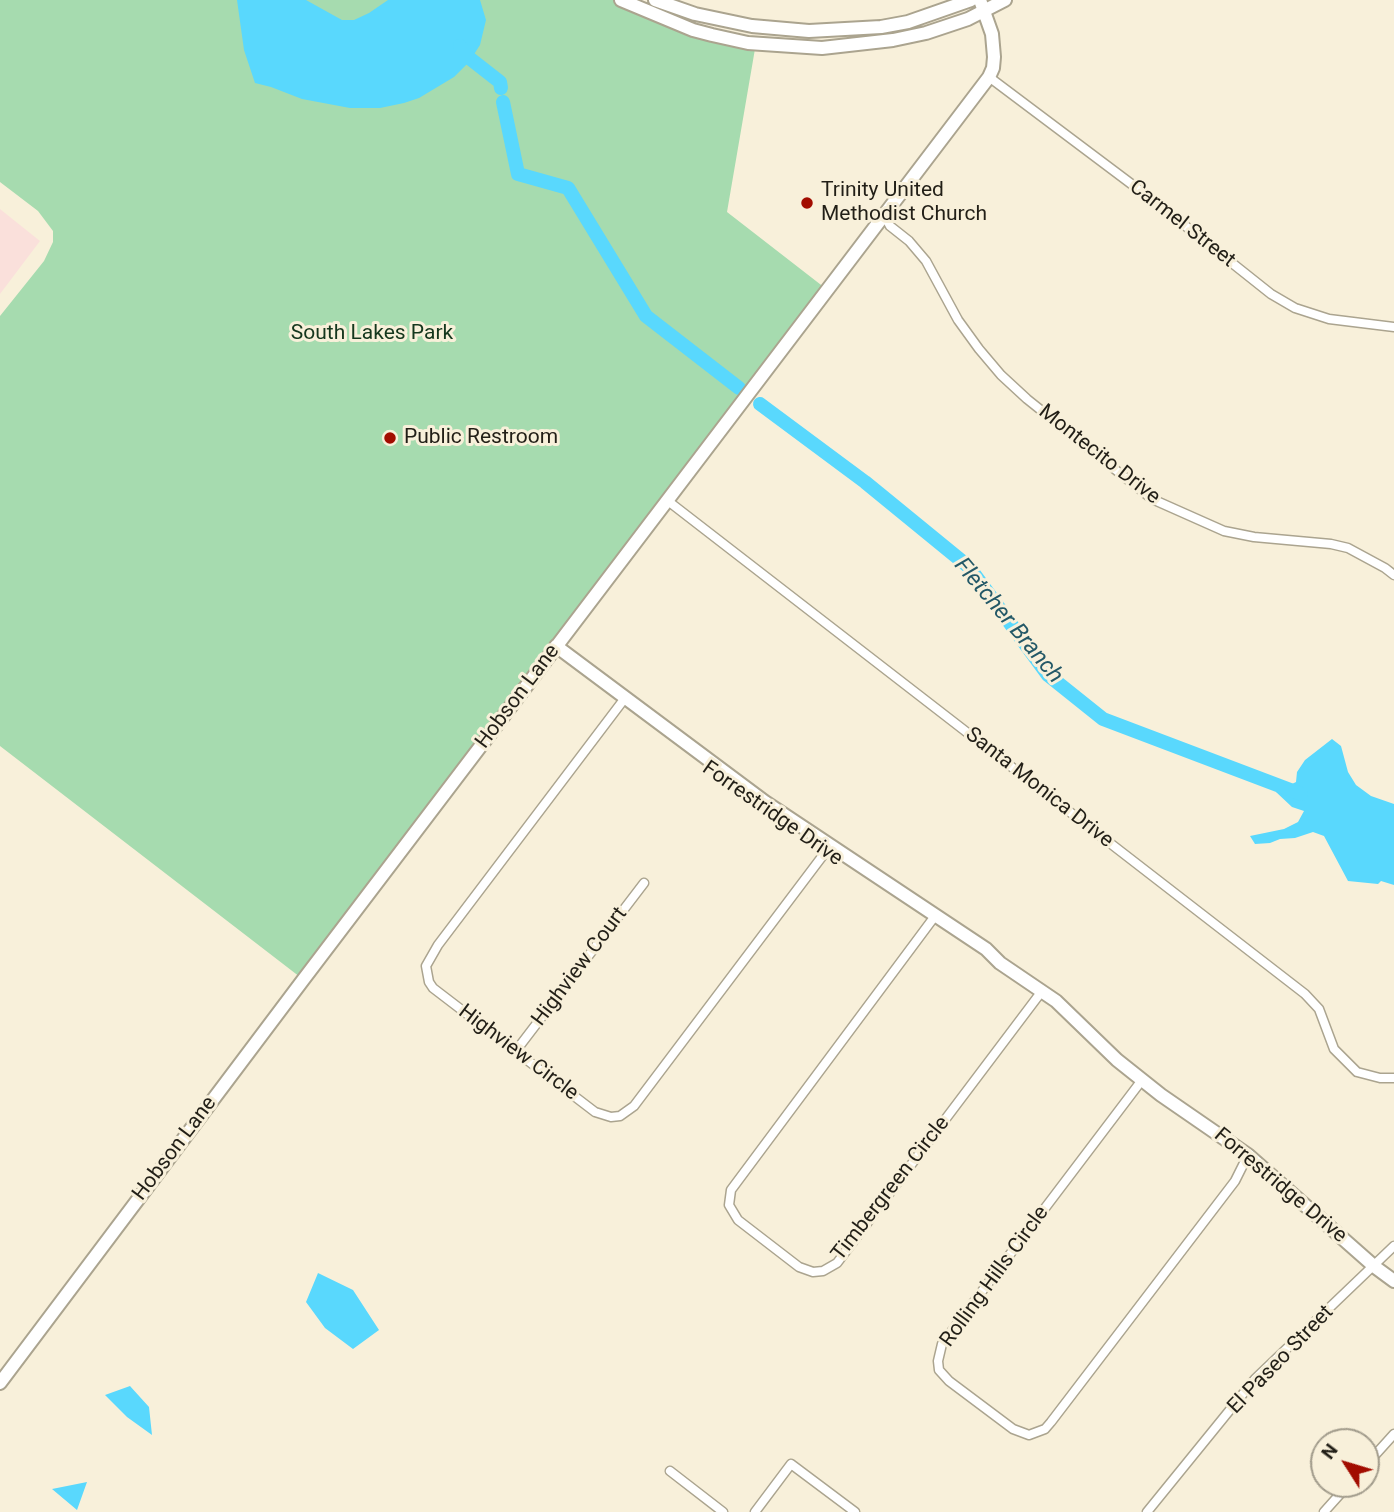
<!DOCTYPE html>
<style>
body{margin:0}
#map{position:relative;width:1394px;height:1512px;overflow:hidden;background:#f8f0da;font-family:Roboto,sans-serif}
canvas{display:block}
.north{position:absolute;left:1310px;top:1428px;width:70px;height:70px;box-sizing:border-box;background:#f8f0da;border:2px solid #a29c8c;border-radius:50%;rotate:307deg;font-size:19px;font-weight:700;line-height:28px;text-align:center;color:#221f17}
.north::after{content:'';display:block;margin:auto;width:24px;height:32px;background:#a20c00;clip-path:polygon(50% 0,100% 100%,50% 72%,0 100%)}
</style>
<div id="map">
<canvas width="1394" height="1512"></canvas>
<div class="north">N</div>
</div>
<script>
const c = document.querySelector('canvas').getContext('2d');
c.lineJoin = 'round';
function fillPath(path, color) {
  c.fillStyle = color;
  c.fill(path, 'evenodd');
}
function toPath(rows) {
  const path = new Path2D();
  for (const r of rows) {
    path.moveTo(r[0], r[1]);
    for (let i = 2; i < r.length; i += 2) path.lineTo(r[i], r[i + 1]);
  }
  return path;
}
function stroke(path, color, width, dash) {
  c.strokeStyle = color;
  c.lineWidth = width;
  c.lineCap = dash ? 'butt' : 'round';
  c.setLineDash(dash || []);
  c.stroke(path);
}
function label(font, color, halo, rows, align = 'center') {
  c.font = font + ' Roboto,sans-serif';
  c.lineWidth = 6;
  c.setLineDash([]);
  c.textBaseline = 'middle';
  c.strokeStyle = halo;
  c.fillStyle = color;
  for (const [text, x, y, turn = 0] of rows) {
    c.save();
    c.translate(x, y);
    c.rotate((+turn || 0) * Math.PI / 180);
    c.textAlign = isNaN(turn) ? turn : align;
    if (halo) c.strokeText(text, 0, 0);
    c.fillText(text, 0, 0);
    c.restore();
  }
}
fillPath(toPath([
 [0,209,40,241,0,294]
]), '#fae0db');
fillPath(toPath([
 [0,0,623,0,756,43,727,212,825,288,300,977,0,746,0,316,44,261,53,242,53,231,38,211,0,182]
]), '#a6dbaf');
fillPath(toPath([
 [237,0,306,0,342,20,354,20,369,13,388,0,480,0,486,20,480,45,469,62,454,77,419,98,404,103,380,108,350,108,302,99,271,87,255,83,244,50],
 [1332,739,1341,746,1348,772,1356,785,1371,796,1394,804,1394,885,1381,881,1378,884,1348,881,1324,836,1313,832,1295,838,1280,839,1270,843,1255,844,1250,836,1284,829,1298,822,1304,811,1292,807,1276,792,1296,782,1297,772,1305,760],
 [318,1273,353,1290,379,1330,353,1349,325,1328,306,1302],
 [130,1386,149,1407,152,1435,127,1417,105,1395],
 [87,1482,77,1510,52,1489]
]), '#59d8fd');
stroke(toPath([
 [460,46,468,57,500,82,501,88],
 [503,102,518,174,568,188,646,316,739,388],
 [760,404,865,482,969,567,1048,675,1103,719,1301,794]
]), '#59d8fd', 14);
const street = toPath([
 [989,77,1154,201,1271,294,1295,308,1329,319,1394,327],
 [884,215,890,226,909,241,926,261,958,320,979,349,1001,375,1027,399,1152,499,1224,531,1254,537,1331,544,1348,548,1385,568,1394,575],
 [668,501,1305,994,1319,1009,1334,1049,1357,1072,1380,1078,1394,1078],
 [625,698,438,945,426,966,429,982,433,988,595,1112,611,1117,620,1116,634,1106,830,846],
 [935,916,731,1190,729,1205,738,1220,799,1267,813,1272,823,1271,837,1263,1042,991],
 [515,1052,644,883],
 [1142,1080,942,1344,938,1361,939,1370,949,1381,1013,1429,1029,1435,1045,1429,1051,1422,1235,1181,1248,1155],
 [1366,1465,1394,1434],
 [670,1471,723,1512],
 [755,1512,791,1464,855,1512],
 [1147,1512,1255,1379,1394,1246],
 [1324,1512,1349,1484]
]);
const secondary = toPath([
 [621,0,693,30,712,35,748,43,822,48,893,40,926,33,968,19,1005,0],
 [655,0,695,14,752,26,809,31,881,27,908,22,971,0],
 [556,646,765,802,986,949,1000,963,1056,1001,1117,1060,1161,1095,1248,1155,1375,1267,1394,1281],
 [0,1383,303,980,989,77,993,68,994,57,992,34,980,0]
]);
stroke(street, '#aba48f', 11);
stroke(secondary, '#aba48f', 16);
stroke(street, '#fff', 8);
stroke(secondary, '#fff', 12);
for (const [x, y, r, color] of [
 [807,203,7,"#a20c00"],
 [390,438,7,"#a20c00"]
]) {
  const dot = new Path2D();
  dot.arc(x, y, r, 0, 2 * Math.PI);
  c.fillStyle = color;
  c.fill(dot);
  stroke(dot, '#f8f0da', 2.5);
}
label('21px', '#221f17', '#f8f0da', [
 ["Trinity United",821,191],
 ["Methodist Church",821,215],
 ["Public Restroom",404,438]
], 'left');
label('21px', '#221f17', '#f8f0da', [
 ["Carmel Street",1182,224,38],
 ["Montecito Drive",1099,455,38],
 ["Hobson Lane",518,697,-53],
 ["Santa Monica Drive",1039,788,38],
 ["Forrestridge Drive",772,814,35],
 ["Highview Court",580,967,-53],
 ["Highview Circle",518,1053,37],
 ["Hobson Lane",175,1149,-53],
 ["Forrestridge Drive",1280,1186,40],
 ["Timbergreen Circle",891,1189,-52],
 ["Rolling Hills Circle",995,1277,-54],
 ["El Paseo Street",1281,1360,-46]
]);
label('21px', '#15371d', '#f8f0da', [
 ["South Lakes Park",372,334]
]);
label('italic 23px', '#235867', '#f8f0da', [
 ["Fletcher Branch",1008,621,50]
]);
</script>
